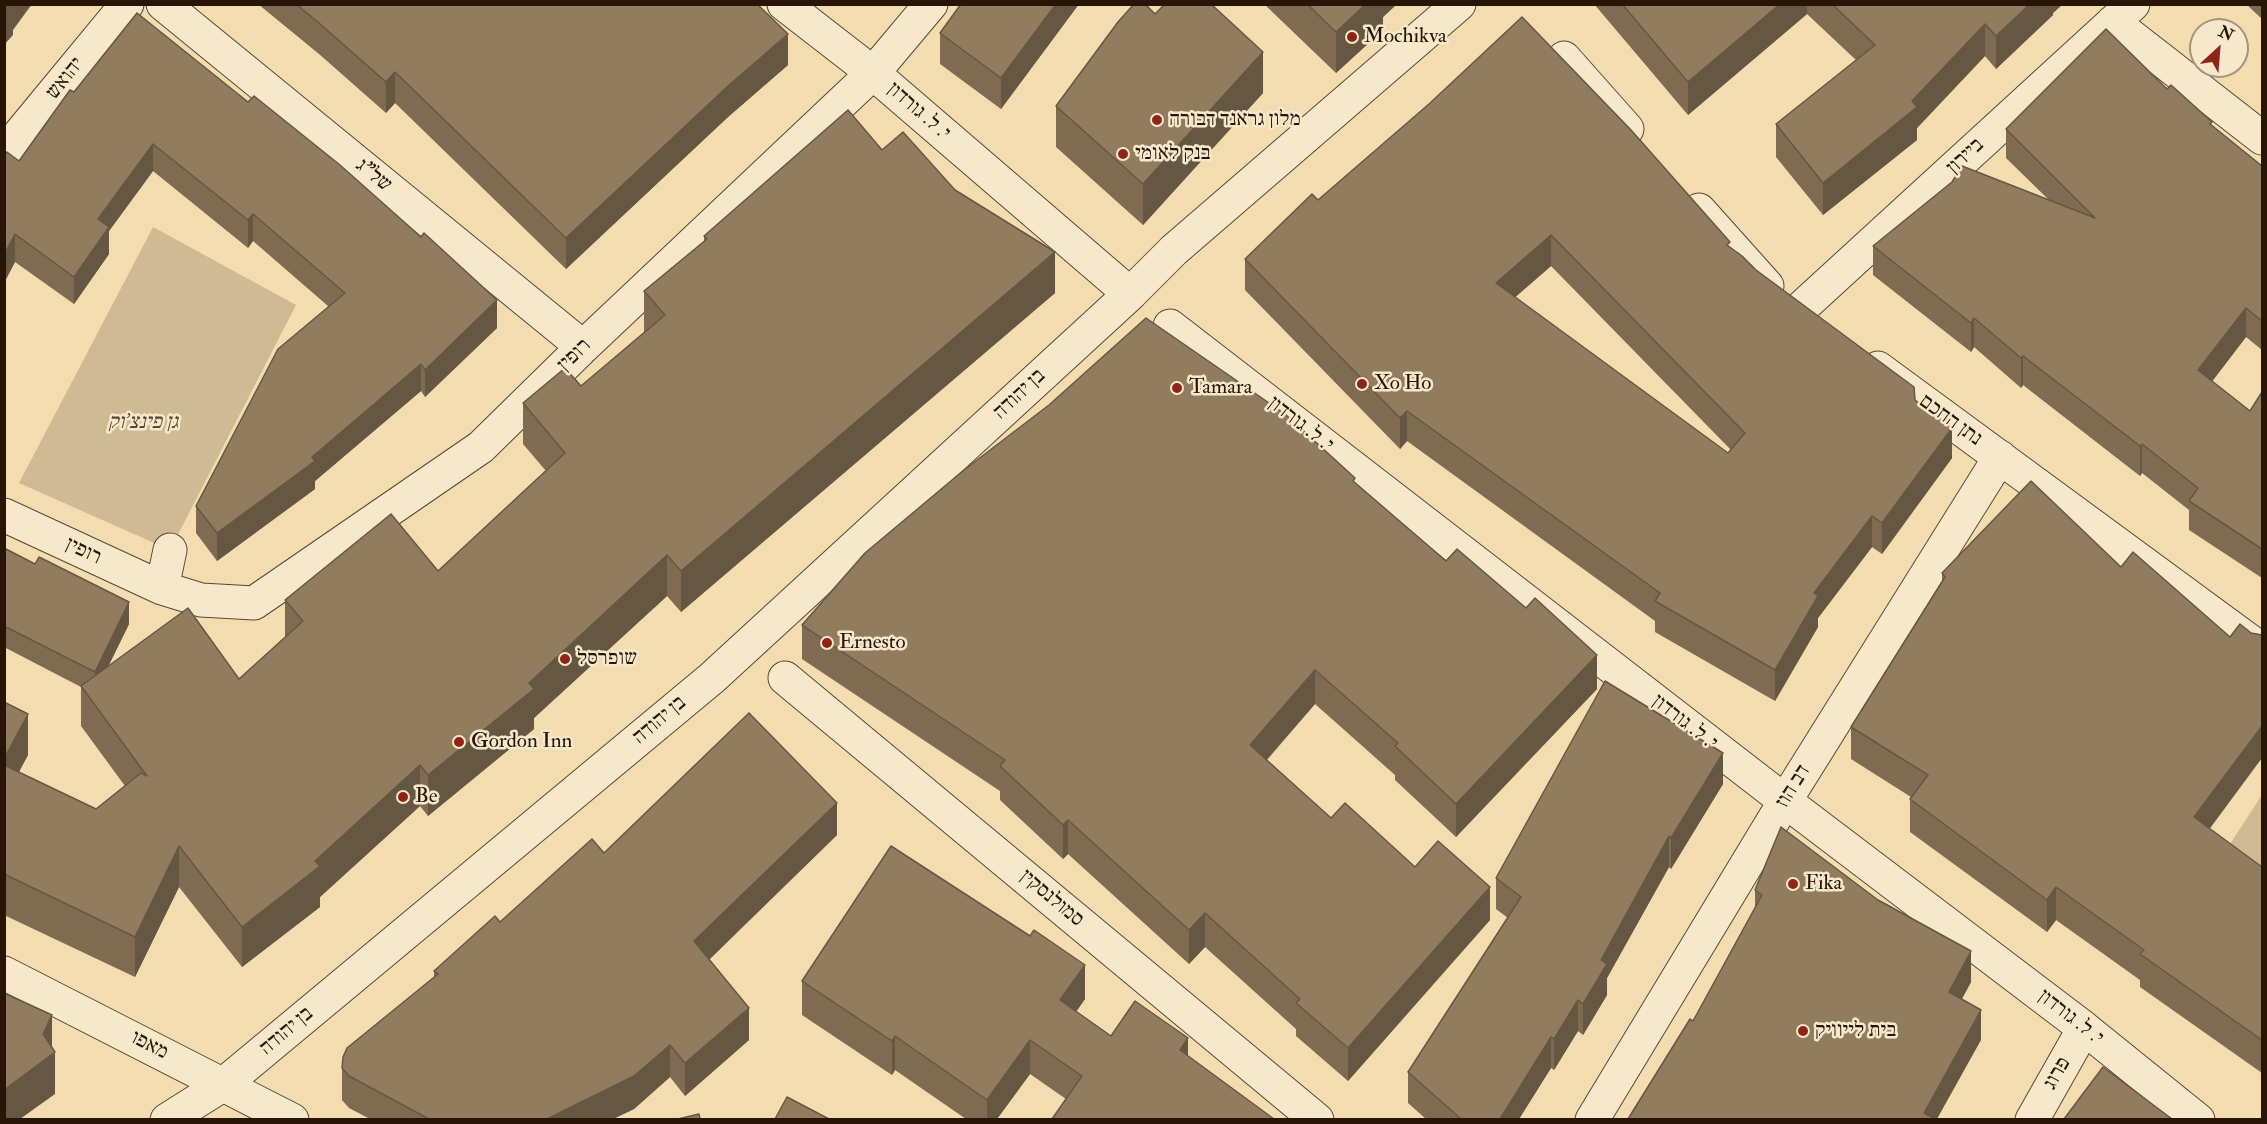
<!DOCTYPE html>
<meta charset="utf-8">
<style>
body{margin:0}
#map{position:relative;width:2267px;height:1124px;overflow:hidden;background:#f2dcb0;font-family:"IM FELL Double Pica",serif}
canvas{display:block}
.frame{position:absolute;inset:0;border:6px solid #291508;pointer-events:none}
.north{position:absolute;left:2189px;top:18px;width:60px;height:60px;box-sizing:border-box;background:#f7e8cc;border:2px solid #a5947e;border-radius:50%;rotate:26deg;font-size:16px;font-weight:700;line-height:24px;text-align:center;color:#291508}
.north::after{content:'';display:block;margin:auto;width:21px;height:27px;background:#8f2418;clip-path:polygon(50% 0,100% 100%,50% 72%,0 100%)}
</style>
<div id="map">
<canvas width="2267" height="1124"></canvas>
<div class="frame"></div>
<div class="north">N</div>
</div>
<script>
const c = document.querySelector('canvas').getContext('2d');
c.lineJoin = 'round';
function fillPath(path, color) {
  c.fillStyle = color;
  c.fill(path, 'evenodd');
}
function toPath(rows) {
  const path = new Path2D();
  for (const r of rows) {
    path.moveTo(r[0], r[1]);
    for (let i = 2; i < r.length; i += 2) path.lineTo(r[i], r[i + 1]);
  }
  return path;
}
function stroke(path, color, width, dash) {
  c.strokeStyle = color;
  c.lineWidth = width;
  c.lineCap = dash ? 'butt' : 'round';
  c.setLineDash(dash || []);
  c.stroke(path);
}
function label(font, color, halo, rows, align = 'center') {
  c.font = font + ' "IM FELL Double Pica","Frank Ruhl Libre",serif';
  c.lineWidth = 5;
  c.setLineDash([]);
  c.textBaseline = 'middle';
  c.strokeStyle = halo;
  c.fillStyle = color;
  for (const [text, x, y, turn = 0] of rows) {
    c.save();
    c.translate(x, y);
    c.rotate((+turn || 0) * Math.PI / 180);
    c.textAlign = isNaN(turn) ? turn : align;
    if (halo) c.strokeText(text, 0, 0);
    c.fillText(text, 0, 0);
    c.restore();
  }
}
fillPath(toPath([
 [153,227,296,305,170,550,19,483],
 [2262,795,2262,870,2228,847]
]), '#d0ba93');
const minor = toPath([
 [163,4,583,347],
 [784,4,873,73,1130,294],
 [2113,22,2262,138],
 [1564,58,1627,129],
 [4,153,127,4],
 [1699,210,1767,286],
 [1799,310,2133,4],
 [1170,326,1785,801,2084,1028,2198,1120],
 [1878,368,2262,650],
 [4,515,162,588,201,600,254,603,481,447,583,347,873,73,931,4],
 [162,588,170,550],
 [785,678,1317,1120],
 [4,973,292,1120],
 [167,1120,224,1084,712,678,1130,294,1174,250,1459,4],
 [1592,1120,1785,801,2000,457],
 [2032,1120,2084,1028]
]);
stroke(minor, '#5b4732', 35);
stroke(minor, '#f7e8cc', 33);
fillPath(toPath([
 [258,4,757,4,788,65,728,117,566,269,395,103,386,113,319,54],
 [961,4,1079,4,1001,109,940,64,940,33],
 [1264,4,1397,4,1383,17,1383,30,1336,73],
 [1594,4,2063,4,2053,13,2053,15,1996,69,1985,56,1917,128,1917,140,1823,215,1776,157,1776,124,1856,60,1807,14,1688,115],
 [2246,4,2262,4,2262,19],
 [1155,14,1263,93,1143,225,1056,147,1056,106],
 [2167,89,2262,166,2262,350,2246,337,2212,381,2250,411,2262,392,2262,578,2189,530,2189,510,2142,473,2140,476,2023,385,2021,388,1974,347,1971,352,1873,275,1873,246,2048,199,2006,158,2006,129],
 [70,90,497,328,425,397,421,391,315,481,315,489,217,561,196,533,196,506,328,306,253,241,248,248,153,171,109,231,109,254,74,304,15,262,4,283,19,161],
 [882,150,955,190,1055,293,681,612,667,596,534,718,534,729,428,816,420,806,320,897,320,907,242,967,179,887,135,977,4,915,4,702,28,755,19,772,96,809,125,786,81,726,81,687,4,647,4,548,129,624,108,667,239,679,285,637,285,600,438,571,546,471,523,444,523,403,581,386,644,332,644,291,704,241,704,236],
 [1318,200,1730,247,1756,270,1915,400,1952,458,1882,554,1872,547,1818,618,1818,627,1775,701,1655,632,1655,621,1407,441,1400,449,1245,290,1245,259],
 [1551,266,1731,450,1728,453,1515,297],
 [1355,483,1597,689,1456,837,1395,780,1395,775,1315,704,1267,760,1331,818,1415,867,1490,920,1348,1081,1296,1036,1296,1029,1205,947,1189,964,1068,854,1063,859,1000,800,1000,791,802,659,802,625],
 [1942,573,2210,829,2262,867,2262,1073,2140,987,2140,980,2056,920,2047,932,1910,832,1910,799,1911,797,1851,759,1851,727,1942,583],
 [1723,784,1671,869,1669,867,1607,978,1607,995,1583,1035,1578,1031,1554,1070,1551,1068,1519,1119,1426,1119,1408,1103,1408,1072,1508,918,1496,909,1496,878],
 [837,835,709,960,749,1040,685,1096,670,1077,634,1109,613,1119,370,1119,349,1108,342,1100,342,1068,434,977,434,971,604,853],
 [1755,890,1971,982,1962,999,1981,1040,1693,1021,1755,907],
 [802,981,1085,999,1076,1012,1111,1036,1066,1099,1030,1074,997,1119,966,1119,895,1070,892,1075,802,1015]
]), '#7e6b52');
fillPath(toPath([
 [6,4,32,4,13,30,13,35,4,45,4,6],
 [1056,4,1079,4,1001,109,1001,78],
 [1366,4,1397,4,1383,17,1383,30,1336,73,1336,32],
 [1780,4,1807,4,1807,14,1688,115,1688,82],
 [2030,4,2063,4,2053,13,2053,15,1996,69,1996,36],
 [1985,24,1985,56,1917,128,1917,140,1823,215,1823,183,1912,101],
 [788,34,788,65,728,117,566,269,566,238,728,86],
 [1263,52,1263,93,1143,225,1143,184],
 [395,72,395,103,386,113,386,82],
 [153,144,153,171,109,231,109,254,74,304,74,277,98,219],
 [253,214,253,241,248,248,248,220],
 [15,234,15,262,4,283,4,255],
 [1551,235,1551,266,1496,314,1496,283],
 [1055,252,1055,293,681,612,681,571],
 [497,300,497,328,425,397,425,370],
 [2246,308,2246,337,2198,400,2198,370],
 [1974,318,1974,347,1971,352,1971,323],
 [2023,356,2023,385,2021,388,2021,358],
 [421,364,421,391,315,481,315,489,217,561,217,533,312,457],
 [1407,411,1407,441,1400,449,1400,418],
 [1952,428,1952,458,1882,554,1882,523],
 [2142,444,2142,473,2140,476,2140,446],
 [1872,516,1872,547,1818,618,1818,627,1775,701,1775,670,1814,593],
 [667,555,667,596,534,718,534,729,428,816,428,775],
 [129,602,129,624,95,693,95,672],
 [1597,655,1597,689,1456,837,1456,804],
 [1315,670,1315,704,1250,778,1250,745],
 [28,714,28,755,4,799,4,759],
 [2262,726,2262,758,2194,850,2194,817],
 [1723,753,1723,784,1671,869,1671,838],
 [420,765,420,806,320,897,320,907,242,967,242,927],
 [837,803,837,835,694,974,694,941],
 [1068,820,1068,854,1063,859,1063,825],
 [1669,836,1669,867,1607,978,1607,995,1583,1035,1583,1004,1601,960],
 [179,846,179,887,135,977,135,937],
 [1490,887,1490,920,1348,1081,1348,1048],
 [2056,887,2056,920,2047,932,2047,900],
 [1205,913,1205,947,1189,964,1189,930],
 [1971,951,1971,982,1949,1022,1949,992],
 [1085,965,1085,999,1060,1034,1060,1000],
 [1578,1000,1578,1031,1554,1070,1554,1039],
 [749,1008,749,1040,685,1096,685,1063],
 [1981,1010,1981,1040,1937,1119,1924,1119,1924,1113],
 [52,1015,52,1055,55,1052,55,1094,20,1119,4,1119,4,1090,43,1034],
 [895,1036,895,1070,892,1075,892,1041],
 [1551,1037,1551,1068,1519,1119,1500,1119],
 [1188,1038,1188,1072,1180,1050],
 [1030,1040,1030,1074,997,1119,987,1119,987,1100],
 [670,1045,670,1077,634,1109,613,1119,547,1119]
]), '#665742');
const building = toPath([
 [296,4,757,4,788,34,728,86,566,238,395,72,386,82,319,23,296,4],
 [961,4,1056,4,1001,78,940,33,961,4],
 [1134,4,1145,4,1155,14,1165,4,1211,4,1263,52,1143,184,1056,106,1118,22,1134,4],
 [1307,4,1366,4,1336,32,1307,4],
 [1622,4,1780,4,1688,82,1622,4],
 [1832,4,2030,4,1996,36,1985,24,1912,101,1917,107,1823,183,1776,124,1875,45,1832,4],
 [137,13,248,102,254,96,340,165,421,237,424,233,497,300,425,370,421,364,312,457,315,461,217,533,196,506,278,349,345,293,253,214,248,220,153,144,98,219,109,227,74,277,15,234,4,255,4,156,7,152,19,161,70,90,74,92,137,13],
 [1522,17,1631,130,1730,242,1727,245,1742,256,1756,270,1914,387,1915,400,1952,428,1882,523,1872,516,1814,593,1818,596,1775,670,1655,601,1660,593,1407,411,1400,418,1245,259,1312,194,1318,200,1429,104,1522,17],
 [1551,235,1745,433,1728,453,1496,283,1551,235],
 [2106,29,2167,89,2171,85,2212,122,2210,124,2262,166,2262,321,2246,308,2198,370,2250,411,2262,392,2262,549,2189,501,2198,488,2142,444,2140,446,2023,356,2021,358,1974,318,1971,323,1873,246,1952,182,1962,166,2095,218,2006,129,2106,29],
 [848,110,882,150,903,132,955,190,1055,252,681,571,667,555,529,683,534,689,428,775,420,765,315,861,320,866,242,927,179,846,135,937,4,874,4,765,96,809,141,773,147,776,81,686,188,608,239,679,303,621,285,600,391,514,438,571,565,453,523,403,565,368,581,386,665,315,644,291,707,239,704,236,848,110],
 [1146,318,1285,414,1355,478,1353,481,1446,561,1457,549,1526,608,1535,598,1597,655,1456,804,1395,746,1398,743,1315,670,1250,745,1331,818,1345,803,1415,867,1438,841,1490,887,1348,1048,1296,1003,1300,999,1205,913,1189,930,1068,820,1063,825,1000,766,1005,760,802,625,865,553,964,470,1049,405,1146,318],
 [2031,481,2121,567,2133,552,2230,637,2240,624,2251,633,2262,635,2262,726,2194,817,2262,867,2262,1040,2140,954,2144,950,2056,887,2047,900,1910,799,1928,775,1851,727,1945,577,1942,573,2031,481],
 [4,548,35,564,39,557,129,602,95,672,4,626,4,548],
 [1605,681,1723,753,1671,838,1669,836,1601,960,1607,964,1583,1004,1578,1000,1554,1039,1551,1037,1500,1119,1461,1119,1408,1072,1521,897,1496,878,1605,681],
 [4,702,28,714,4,759,4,702],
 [749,713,837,803,694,941,749,1008,685,1063,670,1045,634,1076,547,1119,429,1119,349,1076,342,1068,343,1057,347,1048,438,974,434,971,495,916,500,922,592,839,604,853,749,713],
 [1781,827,1878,900,1971,951,1949,992,1981,1010,1924,1113,1935,1119,1628,1119,1690,1019,1693,1021,1762,895,1755,890,1781,827],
 [891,846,1030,936,1034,930,1085,965,1060,1000,1111,1036,1135,1001,1188,1038,1180,1050,1274,1119,1052,1119,1082,1076,1030,1040,987,1100,895,1036,892,1041,802,981,891,846],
 [4,993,52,1015,43,1034,55,1052,4,1090,4,993],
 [2103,1067,2172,1119,2064,1119,2103,1067],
 [787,1097,829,1119,775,1119,787,1097],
 [699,1114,700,1119,678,1119,699,1114]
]);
fillPath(building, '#927c5f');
stroke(building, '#665742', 1.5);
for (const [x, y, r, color] of [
 [1352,37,6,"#8f2418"],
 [1157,120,6,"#8f2418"],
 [1123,154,6,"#8f2418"],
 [1362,384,6,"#8f2418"],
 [1177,388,6,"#8f2418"],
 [827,643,6,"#8f2418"],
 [565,659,6,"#8f2418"],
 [459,742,6,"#8f2418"],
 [403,797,6,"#8f2418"],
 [1793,884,6,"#8f2418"],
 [1803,1031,6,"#8f2418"]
]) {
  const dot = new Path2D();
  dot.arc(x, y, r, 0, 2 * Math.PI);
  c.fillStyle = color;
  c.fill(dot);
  stroke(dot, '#f7e8cc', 2);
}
label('21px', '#291508', '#f7e8cc', [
 ["Mochikva",1364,37],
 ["מלון גראנד דבורה",1169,120],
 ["בנק לאומי",1135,154],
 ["Xo Ho",1374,384],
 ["Tamara",1189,388],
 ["Ernesto",839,643],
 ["שופרסל",577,659],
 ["Gordon Inn",471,742],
 ["Be",415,797],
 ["Fika",1805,884],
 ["בית לייוויק",1815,1031]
], 'left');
label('21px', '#291508', '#f7e8cc', [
 ["יהואש",66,79,-51],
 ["י. ל. גורדון",918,112,41],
 ["ביירון",1966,157,-43],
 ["של\"ג",373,176,39],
 ["רופין",575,356,-44],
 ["בן יהודה",1020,395,-43],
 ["נתן החכם",1950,421,36],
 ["י. ל. גורדון",1300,425,38],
 ["רופין",83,552,25],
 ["בן יהודה",660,721,-40],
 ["י. ל. גורדון",1684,723,38],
 ["דב הוז",1794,787,-58],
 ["סמולנסקין",1051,899,40],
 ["י. ל. גורדון",2070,1018,38],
 ["בן יהודה",287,1032,-40],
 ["מאפו",149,1046,27],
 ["פרוג",2058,1074,-60]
]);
label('italic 21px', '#5b4732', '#f7e8cc', [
 ["גן פינצ'וק",143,423]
]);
</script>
